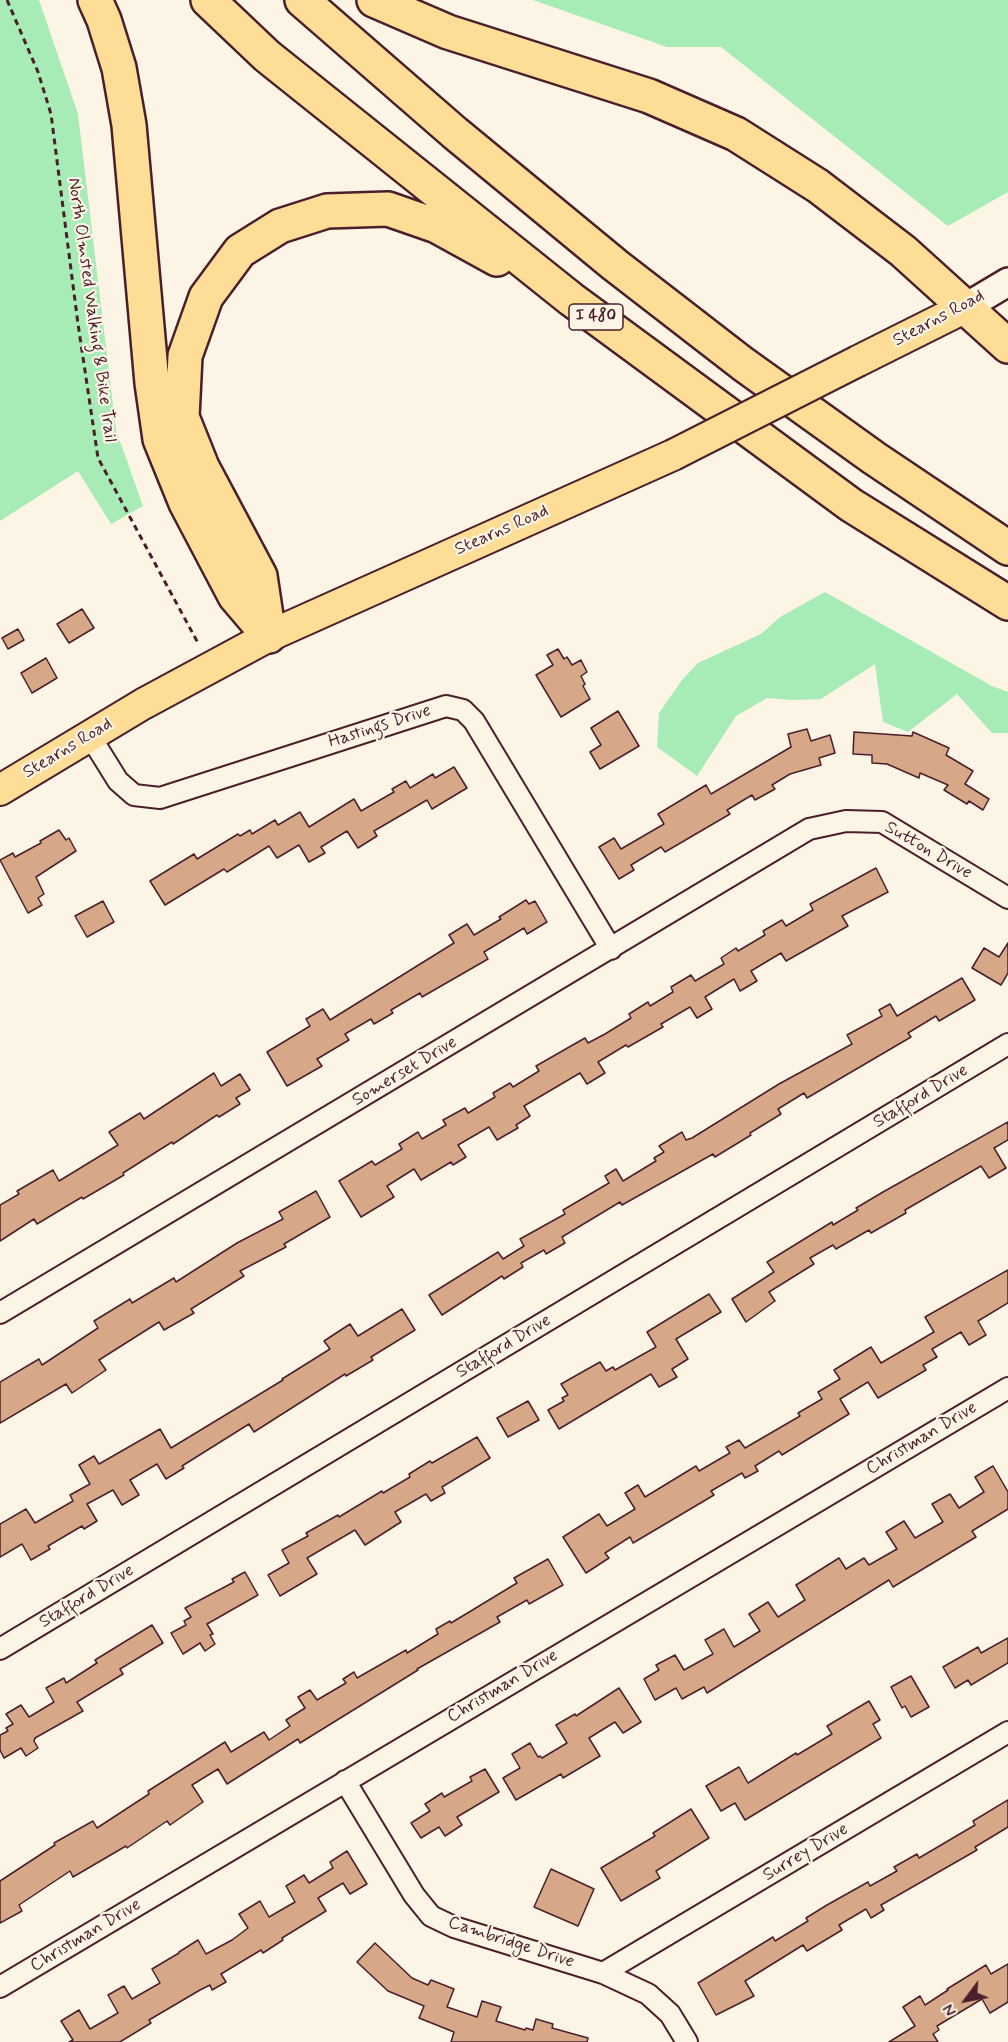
<!DOCTYPE html>
<style>
body{margin:0}
#map{position:relative;width:1008px;height:2042px;overflow:hidden;background:#fcf5e5;font-family:Mynerve,sans-serif}
canvas{display:block}
.north{position:absolute;left:936px;top:1970px;width:60px;height:60px;-webkit-text-stroke:4px #fcf5e5;paint-order:stroke;rotate:238deg;font-size:16px;font-weight:700;line-height:24px;text-align:center;color:#4a1f2b}
.north::after{content:'';display:block;margin:auto;width:21px;height:27px;background:#4a1f2b;clip-path:polygon(50% 0,100% 100%,50% 72%,0 100%)}
</style>
<div id="map">
<canvas width="1008" height="2042"></canvas>
<div class="north">N</div>
</div>
<script>
const c = document.querySelector('canvas').getContext('2d');
c.lineJoin = 'round';
function fillPath(path, color) {
  c.fillStyle = color;
  c.fill(path, 'evenodd');
}
function toPath(rows) {
  const path = new Path2D();
  for (const r of rows) {
    path.moveTo(r[0], r[1]);
    for (let i = 2; i < r.length; i += 2) path.lineTo(r[i], r[i + 1]);
  }
  return path;
}
function stroke(path, color, width, dash) {
  c.strokeStyle = color;
  c.lineWidth = width;
  c.lineCap = dash ? 'butt' : 'round';
  c.setLineDash(dash || []);
  c.stroke(path);
}
function label(font, color, halo, rows, align = 'center') {
  c.font = font + ' Mynerve,sans-serif';
  c.lineWidth = 4.5;
  c.setLineDash([]);
  c.textBaseline = 'middle';
  c.strokeStyle = halo;
  c.fillStyle = color;
  for (const [text, x, y, turn = 0] of rows) {
    c.save();
    c.translate(x, y);
    c.rotate((+turn || 0) * Math.PI / 180);
    c.textAlign = isNaN(turn) ? turn : align;
    if (halo) c.strokeText(text, 0, 0);
    c.fillText(text, 0, 0);
    c.restore();
  }
}
fillPath(toPath([
 [0,0,39,0,78,114,116,430,143,506,111,524,78,471,0,521],
 [533,0,1008,0,1008,192,948,226,721,47,667,47],
 [825,592,992,686,1008,692,1008,733,992,733,957,694,908,732,883,722,875,664,821,699,791,700,767,698,736,716,697,776,657,747,659,713,682,680,698,663,761,634,780,617]
]), '#a7ebb6');
const building = toPath([
 [82,609,94,628,69,643,57,624,82,609],
 [18,629,24,640,8,649,2,638,18,629],
 [558,649,564,659,567,657,572,665,581,660,587,672,581,676,585,684,583,686,590,699,561,717,536,675,553,665,547,655,558,649],
 [46,658,57,678,32,693,21,673,46,658],
 [618,711,639,746,600,769,590,752,601,745,591,728,618,711],
 [807,729,811,741,830,735,835,753,819,758,821,765,790,774,772,785,775,789,755,800,752,795,727,810,730,814,665,852,661,847,631,865,634,870,619,879,599,847,614,838,621,849,664,824,658,814,706,785,711,794,791,747,788,734,807,729],
 [854,732,912,736,913,732,949,748,946,755,973,771,965,784,989,799,983,810,969,801,967,804,944,790,948,785,920,773,919,778,887,764,872,763,872,755,853,754,854,732],
 [454,767,467,788,432,809,427,800,374,831,377,836,358,848,347,831,321,847,325,853,309,862,299,845,277,858,269,846,227,872,224,869,165,905,150,881,194,854,197,859,238,834,240,836,250,830,252,834,275,820,278,825,300,812,309,827,354,799,361,811,394,792,392,789,406,781,410,788,433,774,435,778,454,767],
 [59,830,66,840,69,838,76,851,36,877,44,894,38,898,42,905,28,913,0,860,13,853,15,857,41,843,40,841,59,830],
 [876,868,888,892,842,916,848,926,786,961,781,953,751,971,757,981,740,991,734,979,705,997,712,1009,697,1018,690,1007,661,1024,663,1027,628,1047,626,1045,598,1062,605,1073,587,1084,580,1073,524,1106,530,1116,516,1125,518,1128,497,1140,489,1127,458,1145,466,1157,453,1165,451,1162,421,1180,414,1169,387,1186,394,1197,361,1217,339,1181,372,1161,375,1165,402,1149,399,1144,418,1132,422,1139,446,1125,443,1120,465,1108,468,1113,495,1097,493,1093,510,1083,513,1087,539,1071,536,1066,585,1038,588,1043,605,1034,631,1018,629,1014,648,1002,650,1006,673,992,671,987,691,975,695,981,724,964,721,958,736,948,738,951,765,935,763,931,782,920,786,926,813,910,810,904,876,868],
 [526,900,529,904,535,901,547,922,527,934,524,928,484,952,488,959,422,997,420,993,391,1010,393,1013,374,1024,371,1019,345,1034,349,1040,317,1059,322,1066,287,1086,267,1052,310,1026,306,1019,323,1009,330,1020,454,943,449,935,467,924,474,935,501,919,499,917,526,900],
 [103,901,114,922,87,937,75,916,103,901],
 [1008,943,1008,973,1001,985,972,968,984,948,999,957,1008,943],
 [962,978,975,1000,939,1021,936,1016,908,1033,911,1037,807,1098,804,1093,778,1109,781,1114,750,1133,751,1135,715,1157,713,1154,622,1205,620,1202,562,1237,565,1243,546,1254,544,1250,521,1263,523,1267,504,1279,502,1276,442,1315,429,1295,498,1252,503,1259,524,1246,520,1239,565,1214,563,1210,609,1183,605,1176,616,1169,623,1181,656,1161,654,1158,664,1152,659,1146,682,1132,686,1140,692,1138,779,1084,852,1044,847,1035,882,1016,879,1010,890,1004,897,1016,962,978],
 [214,1073,221,1086,240,1074,250,1090,236,1098,240,1104,219,1117,217,1115,173,1144,172,1142,123,1173,124,1175,83,1199,82,1197,37,1224,34,1219,0,1241,0,1205,19,1194,17,1191,53,1170,59,1181,118,1145,109,1132,140,1113,144,1119,214,1073],
 [1008,1122,1008,1140,994,1148,1006,1168,989,1178,981,1166,905,1210,906,1213,871,1233,869,1230,836,1249,833,1245,810,1258,814,1264,769,1292,775,1301,746,1322,732,1299,774,1272,767,1262,832,1222,833,1225,858,1210,856,1208,883,1192,1008,1122],
 [316,1191,330,1217,284,1244,286,1247,240,1271,244,1276,191,1309,194,1313,164,1330,159,1322,99,1360,106,1370,72,1393,66,1384,0,1423,0,1382,39,1359,42,1365,98,1328,94,1321,130,1299,132,1303,174,1278,176,1282,237,1243,283,1219,279,1212,316,1191],
 [1008,1270,1008,1303,978,1321,986,1335,969,1345,961,1332,932,1349,937,1357,923,1365,926,1370,878,1398,868,1382,840,1399,849,1414,782,1455,779,1451,755,1466,758,1471,745,1478,742,1473,711,1491,714,1495,633,1543,630,1537,605,1553,609,1558,586,1573,563,1537,599,1514,607,1526,635,1509,625,1493,638,1485,645,1497,696,1466,699,1471,730,1453,726,1447,739,1440,745,1448,800,1416,798,1413,822,1399,818,1392,840,1379,834,1370,871,1347,881,1363,934,1332,925,1317,1008,1270],
 [709,1294,721,1312,676,1339,688,1359,672,1369,677,1377,659,1387,651,1374,559,1429,548,1410,564,1401,562,1398,568,1395,561,1384,600,1362,606,1371,613,1367,615,1370,656,1347,647,1332,709,1294],
 [402,1309,415,1330,371,1357,373,1360,346,1376,345,1374,254,1432,249,1424,182,1466,184,1468,166,1479,157,1464,130,1480,139,1495,122,1505,113,1490,87,1504,97,1521,84,1529,82,1526,48,1546,50,1549,31,1560,22,1544,0,1557,0,1524,26,1509,35,1523,73,1501,70,1495,90,1484,79,1465,94,1456,99,1464,160,1429,171,1448,283,1380,282,1379,330,1349,324,1341,350,1324,358,1336,402,1309],
 [528,1401,539,1420,508,1437,497,1418,528,1401],
 [477,1437,490,1458,442,1487,445,1493,431,1501,426,1494,395,1512,401,1522,365,1545,355,1530,307,1558,317,1574,280,1596,268,1575,289,1563,282,1550,308,1536,306,1533,338,1515,339,1517,382,1491,383,1493,410,1477,409,1474,430,1461,432,1463,477,1437],
 [993,1466,1008,1492,1008,1509,972,1531,976,1537,893,1587,889,1580,707,1693,704,1687,682,1699,676,1688,655,1700,644,1679,659,1670,656,1665,675,1655,684,1670,713,1654,705,1640,724,1629,734,1647,760,1631,749,1614,768,1602,778,1617,805,1600,796,1585,839,1558,846,1569,864,1558,869,1565,897,1549,886,1532,904,1521,915,1538,943,1522,932,1504,950,1494,959,1508,984,1492,975,1477,993,1466],
 [548,1559,563,1585,529,1604,527,1600,497,1617,500,1622,417,1669,418,1670,300,1743,298,1739,227,1784,218,1769,192,1785,203,1802,170,1825,167,1821,127,1848,126,1846,73,1877,70,1871,19,1905,22,1911,0,1923,0,1881,55,1845,54,1843,93,1821,97,1828,149,1794,148,1791,225,1742,231,1752,264,1732,269,1740,290,1726,286,1720,305,1708,298,1697,310,1690,317,1700,346,1683,343,1679,354,1672,357,1678,406,1650,407,1653,438,1634,436,1629,450,1621,451,1623,517,1583,514,1578,548,1559],
 [245,1572,258,1595,207,1624,213,1634,210,1635,215,1644,205,1651,200,1643,183,1654,171,1633,186,1625,184,1621,191,1617,185,1608,234,1582,232,1579,245,1572],
 [152,1625,163,1643,120,1669,123,1674,77,1702,83,1711,35,1738,34,1741,38,1748,26,1756,21,1748,4,1758,0,1750,0,1735,8,1731,6,1728,13,1724,6,1714,21,1705,29,1717,54,1702,46,1688,64,1678,66,1683,97,1663,95,1660,152,1625],
 [1008,1638,1008,1663,971,1685,968,1680,955,1688,943,1667,978,1647,981,1653,1008,1638],
 [911,1676,929,1707,911,1717,905,1706,902,1708,891,1687,911,1676],
 [619,1688,641,1722,623,1733,615,1722,589,1738,600,1756,563,1778,561,1774,516,1800,503,1778,520,1768,512,1754,530,1743,538,1757,540,1756,542,1758,567,1743,556,1725,575,1714,576,1716,619,1688],
 [869,1701,880,1720,873,1724,881,1738,745,1820,735,1803,721,1811,706,1786,739,1767,748,1783,796,1753,797,1755,832,1734,827,1726,869,1701],
 [485,1769,499,1792,457,1817,462,1825,445,1836,439,1827,421,1838,411,1823,430,1811,425,1804,442,1793,444,1797,472,1781,470,1777,485,1769],
 [1008,1800,1008,1827,975,1847,977,1850,881,1905,884,1910,871,1918,866,1909,839,1925,842,1930,807,1951,803,1945,745,1981,754,1996,716,2015,698,1983,773,1937,775,1941,808,1921,806,1918,827,1905,868,1882,870,1886,897,1871,894,1867,917,1854,919,1858,975,1825,973,1821,1008,1800],
 [691,1809,709,1838,656,1871,660,1878,621,1901,601,1868,655,1836,653,1833,691,1809],
 [347,1851,367,1884,350,1894,343,1883,318,1898,326,1911,282,1938,283,1940,263,1953,261,1950,221,1974,226,1982,212,1990,210,1985,200,1990,149,2020,151,2023,120,2042,69,2042,73,2040,61,2021,79,2010,90,2029,118,2013,108,1995,124,1986,132,1999,160,1983,152,1969,179,1953,179,1952,198,1940,206,1954,232,1940,248,1928,239,1914,260,1901,269,1917,295,1902,286,1886,304,1875,309,1883,333,1868,330,1862,347,1851],
 [551,1869,594,1889,578,1926,534,1907,551,1869],
 [375,1943,412,1978,428,1985,431,1980,454,1989,447,2007,477,2017,482,2001,501,2007,496,2021,525,2030,526,2028,533,2030,536,2019,553,2024,552,2028,588,2038,587,2042,451,2042,454,2032,419,2018,424,2006,388,1991,357,1962,375,1943],
 [1008,1964,1008,2002,990,2013,982,1999,937,2026,939,2030,933,2034,938,2042,889,2042,915,2026,903,2007,920,1996,925,2005,948,1990,947,1989,986,1965,991,1974,1008,1964]
]);
fillPath(building, '#d6a888');
stroke(building, '#4a1f2b', 1.5);
const street = toPath([
 [90,736,118,781,134,795,160,798,446,706,463,710,474,721,611,949],
 [0,1313,809,829,846,821,882,822,1008,898],
 [0,1649,1008,1044],
 [345,1781,414,1895,431,1916,454,1927,603,1973,648,1994,670,2014,687,2042],
 [603,1973,1008,1732],
 [0,1987,1008,1388]
]);
const secondary = toPath([
 [966,307,1008,282]
]);
const primary = toPath([
 [858,361,966,307],
 [0,790,143,704,269,636,673,455]
]);
const highway = toPath([
 [95,0,104,20,119,68,129,125,152,383,160,439,186,503,235,596,269,636],
 [208,0,267,56,571,299,851,505,1008,603],
 [302,0,455,133,615,265,743,364,874,458,1008,548],
 [374,0,448,32,649,96,736,134,818,186,903,251,1008,346],
 [269,636,260,576,202,467,182,417,185,356,206,297,240,251,280,226,327,211,388,209,437,226,497,259]
]);
stroke(street, '#4a1f2b', 24);
stroke(secondary, '#4a1f2b', 32);
stroke(primary, '#4a1f2b', 34);
stroke(highway, '#4a1f2b', 38);
stroke(toPath([
 [7,0,38,72,51,114,78,324,98,458,198,643]
]), '#4a1f2b', 3, [6, 4.5]);
stroke(street, '#fcf5e5', 20);
stroke(secondary, '#fcf5e5', 27);
stroke(primary, '#fedd96', 30);
stroke(highway, '#fedd96', 33);
const primaryBridge = toPath([
 [673,455,858,361]
]);
stroke(primaryBridge, '#4a1f2b', 34, []);
stroke(primaryBridge, '#fedd96', 30);
for (const [x, y, w] of [
 [596,317,54]
]) {
  const box = new Path2D();
  box.roundRect(x - w / 2, y - 13, w, 26, 4.5);
  c.fillStyle = '#fcf5e5';
  c.fill(box);
  stroke(box, '#4a1f2b', 1.5);
}
label('bold 16px', '#4a1f2b', null, [
 ["I 480",596,317]
]);
label('18px', '#4a1f2b', '#fcf5e5', [
 ["North Olmsted Walking & Bike Trail",91,310,82],
 ["Stearns Road",939,319,-28],
 ["Stearns Road",502,531,-24],
 ["Hastings Drive",380,727,-18],
 ["Stearns Road",68,749,-31],
 ["Sutton Drive",928,851,30],
 ["Somerset Drive",405,1072,-31],
 ["Stafford Drive",921,1097,-31],
 ["Stafford Drive",504,1347,-31],
 ["Christman Drive",922,1439,-31],
 ["Stafford Drive",87,1597,-31],
 ["Christman Drive",503,1687,-31],
 ["Surrey Drive",806,1853,-31],
 ["Christman Drive",86,1936,-31],
 ["Cambridge Drive",511,1943,18]
]);
</script>
